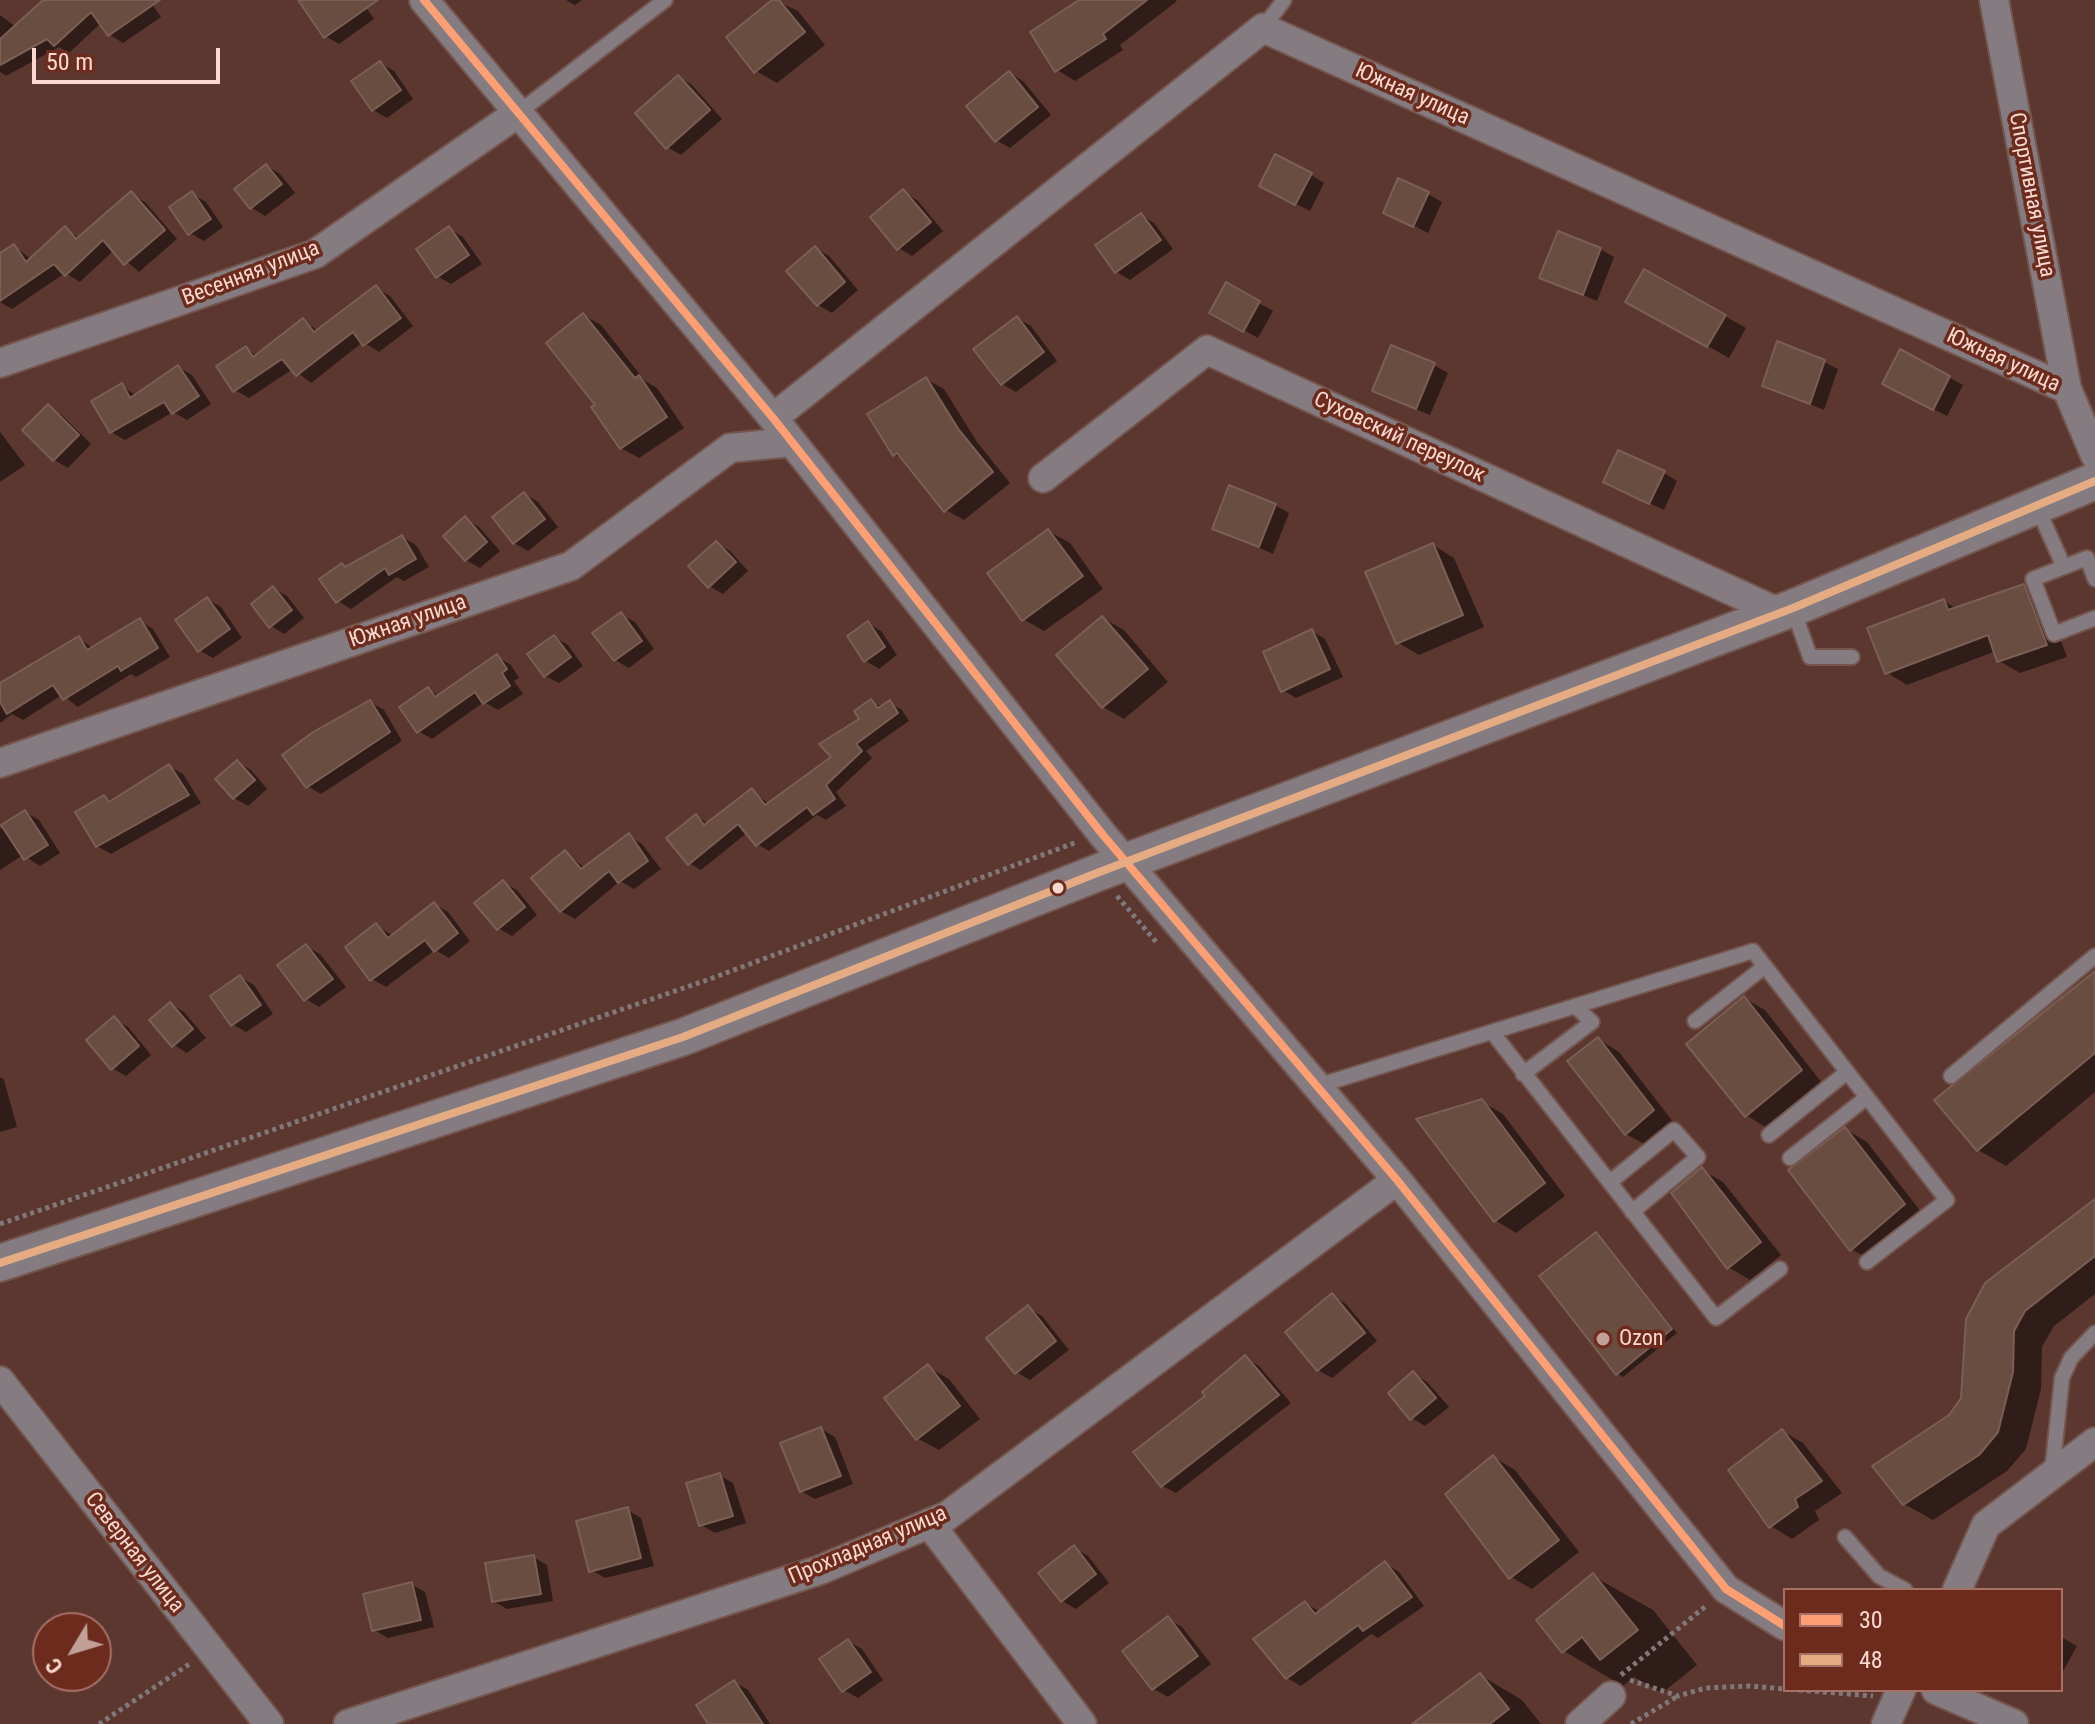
<!DOCTYPE html>
<meta charset="utf-8">
<style>
body{margin:0}
#map{position:relative;width:2095px;height:1724px;overflow:hidden;background:#5b372f;font-family:"Roboto Condensed",sans-serif}
canvas{display:block}
.legend{position:absolute;left:1783px;top:1588px;width:280px;height:104px;box-sizing:border-box;background:#6d2b1d;border:2px solid #a57065;margin:0;padding:10px 14px;list-style:none;font-size:24px;color:#f9d8d0}
.legend li{display:flex;align-items:center;gap:16px;height:40px}
.legend b{width:40px;border:2px solid #a57065}
.north{position:absolute;left:32px;top:1612px;width:80px;height:80px;box-sizing:border-box;background:#6d2b1d;border:2px solid #a57065;border-radius:50%;rotate:232deg;font-size:22px;font-weight:700;line-height:32px;text-align:center;color:#f9d8d0}
.north::after{content:'';display:block;margin:auto;width:28px;height:36px;background:#c2a098;clip-path:polygon(50% 0,100% 100%,50% 72%,0 100%)}
.scale{position:absolute;left:32px;top:48px;width:188px;height:36px;box-sizing:border-box;border:4px solid #f9d8d0;border-top:0;padding-left:10px;font-size:24px;line-height:28px;white-space:nowrap;color:#f9d8d0;-webkit-text-stroke:6px #6d2b1d;paint-order:stroke}
</style>
<div id="map">
<canvas width="2095" height="1724"></canvas>
<ul class="legend">
<li><b style="height:10px;background:#fd9f72"></b>30</li>
<li><b style="height:10px;background:#e5ac83"></b>48</li>
</ul>
<div class="north">С</div>
<div class="scale">50 m</div>
</div>
<script>
const c = document.querySelector('canvas').getContext('2d');
c.lineJoin = 'round';
function fillPath(path, color) {
  c.fillStyle = color;
  c.fill(path, 'evenodd');
}
function toPath(rows) {
  const path = new Path2D();
  for (const r of rows) {
    path.moveTo(r[0], r[1]);
    for (let i = 2; i < r.length; i += 2) path.lineTo(r[i], r[i + 1]);
  }
  return path;
}
function stroke(path, color, width, dash) {
  c.strokeStyle = color;
  c.lineWidth = width;
  c.lineCap = dash ? 'butt' : 'round';
  c.setLineDash(dash || []);
  c.stroke(path);
}
function label(font, color, halo, rows, align = 'center') {
  c.font = font + ' "Roboto Condensed",sans-serif';
  c.lineWidth = 7;
  c.setLineDash([]);
  c.textBaseline = 'middle';
  c.strokeStyle = halo;
  c.fillStyle = color;
  for (const [text, x, y, turn = 0] of rows) {
    c.save();
    c.translate(x, y);
    c.rotate((+turn || 0) * Math.PI / 180);
    c.textAlign = isNaN(turn) ? turn : align;
    if (halo) c.strokeText(text, 0, 0);
    c.fillText(text, 0, 0);
    c.restore();
  }
}
fillPath(toPath([
 [46,0,149,0,161,17,123,43,110,35,101,23,69,53,59,47,6,76,0,72,0,15,16,27],
 [300,0,361,0,374,19,339,44,325,36],
 [566,0,582,0,575,5],
 [775,0,798,11,825,45,777,83,756,71],
 [1083,0,1176,0,1177,1,1120,45,1123,50,1075,81,1057,70],
 [380,63,394,71,413,99,387,118,373,110],
 [1010,73,1023,81,1051,115,1010,148,996,140],
 [679,77,692,85,722,119,681,155,667,147],
 [267,166,280,174,295,193,265,216,252,208],
 [1311,175,1324,183,1310,211,1275,193],
 [903,192,917,200,943,231,912,256,899,248],
 [131,194,145,202,177,239,139,272,114,250,80,282,65,273,12,309,0,302,0,256,14,246,32,260,65,229,80,238],
 [192,194,206,202,223,227,204,241,190,233],
 [1428,194,1442,202,1428,233,1397,217],
 [1141,215,1154,223,1173,249,1130,280,1117,272],
 [449,229,463,237,482,264,451,284,437,276],
 [815,248,829,256,858,290,832,313,818,305],
 [1600,249,1614,257,1597,301,1542,277],
 [1645,271,1746,328,1729,358,1628,301],
 [1227,285,1273,311,1258,338,1212,312],
 [376,288,390,296,413,326,379,352,363,342,311,383,293,369,249,398,235,390,246,349,258,356,303,321,319,331],
 [583,315,601,325,645,381,657,388,684,428,639,458,621,448,598,405],
 [1017,318,1031,326,1057,361,1016,392,1002,384],
 [1901,352,1963,385,1947,416,1898,391],
 [1824,362,1838,369,1824,410,1764,385],
 [1434,365,1448,373,1430,415,1388,398],
 [178,367,192,375,211,404,187,420,173,412,125,440,111,432,122,386,137,396],
 [926,379,944,389,977,442,1010,483,964,520,946,510,906,461,894,454],
 [48,407,62,415,91,444,68,468,54,460],
 [0,432,25,465,0,482],
 [1664,473,1677,481,1664,510,1619,489],
 [525,494,538,502,558,527,528,551,514,543],
 [1275,505,1289,513,1273,554,1215,528],
 [465,519,479,527,500,551,480,568,466,560],
 [1048,531,1070,543,1103,589,1044,631,1023,619],
 [402,537,416,545,429,567,404,581,397,577,351,609,338,601,342,565,348,568],
 [717,543,730,551,748,571,723,594,709,586],
 [1433,545,1454,558,1484,627,1419,655,1397,642],
 [2024,586,2045,598,2067,657,2020,673,1999,661,1996,651,1907,685,1886,672,1944,601,1957,609],
 [273,588,287,596,304,618,284,634,271,626],
 [207,599,221,607,242,638,213,658,199,650],
 [621,615,635,622,654,649,629,668,615,660],
 [1103,618,1124,630,1168,682,1124,719,1103,707],
 [140,621,153,629,170,657,136,677,131,674,78,707,62,695,23,720,12,714,0,723,0,686,79,638,94,649],
 [868,623,881,631,897,655,879,669,866,661,850,637],
 [1312,631,1325,639,1343,677,1296,698,1283,690],
 [554,637,568,645,583,666,559,683,545,676],
 [497,657,511,665,519,678,514,681,523,694,498,710,484,702,432,739,418,731,428,689,439,696],
 [871,701,882,707,890,703,902,710,909,721,866,751,872,758,836,792,846,806,826,820,817,815,769,851,757,844,748,832,701,870,689,863,696,816,709,824,752,791,769,804,834,757],
 [370,702,384,710,402,741,321,794,307,786],
 [237,762,251,770,267,789,248,806,234,798],
 [169,766,183,774,201,803,111,854,97,846,104,797,113,802],
 [25,812,39,820,60,853,40,866,23,855,0,870,0,829],
 [628,836,642,844,661,869,634,889,620,881,575,919,561,911,565,852,585,868],
 [503,882,517,890,537,915,512,936,498,928],
 [434,904,448,912,470,941,449,958,435,950,386,987,372,979,376,925,393,936],
 [306,946,320,954,346,987,319,1007,306,999],
 [2095,973,2095,1092,2006,1166,1978,1150],
 [240,977,254,985,273,1014,246,1032,232,1024],
 [1744,998,1765,1010,1822,1083,1767,1128,1746,1115],
 [171,1004,184,1012,206,1038,187,1053,174,1045],
 [114,1019,128,1027,151,1055,126,1076,112,1068],
 [1598,1039,1619,1052,1674,1123,1648,1146,1626,1134],
 [0,1077,4,1080,17,1127,0,1132],
 [1482,1102,1503,1114,1565,1196,1516,1233,1495,1220],
 [1845,1129,1867,1142,1925,1217,1872,1261,1851,1249],
 [1702,1170,1723,1182,1781,1255,1750,1280,1728,1267],
 [2095,1201,2095,1294,2054,1326,2042,1347,2041,1389,2026,1449,2007,1471,1933,1520,1904,1504,1950,1417],
 [1596,1234,1677,1333,1623,1377,1617,1373],
 [1332,1296,1346,1304,1377,1341,1332,1378,1318,1370],
 [1028,1308,1042,1316,1069,1350,1030,1380,1016,1372],
 [1245,1358,1259,1366,1291,1403,1176,1493,1162,1486,1208,1396],
 [928,1367,949,1379,980,1419,939,1450,917,1438],
 [1414,1374,1427,1382,1449,1407,1425,1426,1412,1418],
 [821,1429,835,1437,853,1484,815,1499,801,1491],
 [1782,1431,1803,1443,1842,1493,1815,1511,1819,1520,1792,1539,1771,1526],
 [1493,1457,1515,1470,1579,1552,1532,1589,1511,1577],
 [719,1475,733,1483,746,1523,715,1533,701,1525],
 [628,1510,641,1518,654,1566,605,1578,591,1570],
 [1074,1548,1088,1556,1109,1583,1076,1609,1062,1601],
 [533,1557,547,1565,553,1601,507,1609,493,1601],
 [1386,1564,1399,1572,1424,1606,1378,1638,1371,1634,1301,1686,1287,1678,1305,1603,1319,1611],
 [1593,1576,1653,1610,1697,1665,1662,1693,1634,1677,1623,1686,1564,1651],
 [411,1584,425,1592,434,1627,388,1638,374,1630],
 [1168,1619,1182,1627,1211,1664,1168,1697,1154,1689,1125,1651],
 [2061,1637,2077,1646,2061,1675],
 [848,1641,862,1649,883,1680,858,1698,844,1690],
 [1480,1675,1522,1700,1541,1724,1415,1724],
 [734,1682,748,1690,770,1724,711,1724]
]), '#0007');
const building = toPath([
 [43,0,160,0,108,36,91,12,54,46,47,39,0,65,0,39,43,0],
 [298,0,378,0,324,38,298,0],
 [772,0,779,0,805,32,754,73,726,37,772,0],
 [1079,0,1147,0,1103,34,1106,39,1055,72,1030,32,1079,0],
 [380,61,401,90,372,111,351,81,380,61],
 [1009,71,1038,107,995,142,966,106,1009,71],
 [678,75,710,110,666,149,635,113,678,75],
 [1275,154,1312,173,1295,205,1259,186,1275,154],
 [266,164,282,184,250,209,234,189,266,164],
 [1398,178,1429,192,1413,227,1383,213,1398,178],
 [903,189,931,222,897,250,870,217,903,189],
 [131,191,165,230,124,265,103,240,65,276,54,264,0,301,0,253,14,244,26,262,65,226,76,239,131,191],
 [192,191,211,219,188,235,169,207,192,191],
 [1141,213,1161,240,1115,273,1095,245,1141,213],
 [449,226,469,255,436,278,416,249,449,226],
 [1558,231,1601,248,1583,295,1539,278,1558,231],
 [815,246,845,282,817,306,786,271,815,246],
 [1644,269,1726,315,1707,347,1625,302,1644,269],
 [1226,282,1260,301,1243,332,1209,313,1226,282],
 [376,285,401,318,363,346,353,332,296,376,282,359,233,392,216,366,246,346,253,357,303,318,314,332,376,285],
 [583,313,635,378,639,375,667,417,620,449,591,407,595,405,546,343,583,313],
 [1017,316,1044,352,1001,385,973,349,1017,316],
 [1777,341,1825,360,1810,404,1762,386,1777,341],
 [1391,345,1435,363,1416,409,1372,391,1391,345],
 [1900,349,1950,376,1933,410,1882,384,1900,349],
 [178,365,199,396,172,414,164,402,110,433,91,401,122,383,130,398,178,365],
 [926,377,959,430,993,472,944,512,897,453,893,456,867,414,926,377],
 [48,404,79,435,53,461,22,430,48,404],
 [1618,450,1665,471,1649,504,1603,482,1618,450],
 [1229,485,1276,504,1259,547,1212,529,1229,485],
 [524,492,545,519,513,544,492,517,524,492],
 [465,516,487,542,465,561,443,536,465,516],
 [1048,529,1083,576,1022,621,987,573,1048,529],
 [402,535,416,559,389,575,385,568,336,603,319,579,342,563,345,567,402,535],
 [716,541,736,562,708,588,688,566,716,541],
 [1433,543,1463,615,1396,644,1365,572,1433,543],
 [2024,584,2047,645,1997,662,1988,635,1885,674,1867,628,1944,599,1948,610,2024,584],
 [273,586,292,610,269,628,251,604,273,586],
 [207,597,230,629,198,652,175,620,207,597],
 [621,612,642,641,614,661,592,633,621,612],
 [1102,616,1148,669,1102,708,1056,655,1102,616],
 [140,618,158,648,121,671,118,666,63,700,53,685,7,714,0,702,0,683,79,636,87,650,140,618],
 [868,621,885,647,864,662,847,636,868,621],
 [1312,629,1330,669,1281,692,1263,652,1312,629],
 [554,635,571,657,544,677,527,654,554,635],
 [497,654,507,669,502,673,510,686,483,704,475,692,417,733,399,707,428,687,435,697,497,654],
 [871,699,878,708,890,700,898,713,856,744,862,751,826,785,835,799,813,815,807,807,756,846,738,824,688,865,666,838,696,814,704,825,752,788,765,805,831,757,819,744,859,719,854,711,871,699],
 [370,700,390,732,306,788,282,755,313,732,370,700],
 [237,760,255,780,233,799,215,779,237,760],
 [169,764,189,795,96,847,75,812,104,795,109,802,169,764],
 [25,810,48,845,24,860,1,825,25,810],
 [629,833,648,861,618,883,609,871,560,912,531,878,565,850,581,869,629,833],
 [503,880,525,907,497,930,474,903,503,880],
 [434,902,458,933,434,952,425,940,370,981,345,947,376,923,388,938,434,902],
 [306,944,333,979,304,1001,277,965,306,944],
 [2095,971,2095,1053,1977,1151,1934,1100,2095,971],
 [240,975,261,1005,231,1026,210,996,240,975],
 [1744,996,1802,1070,1745,1117,1686,1044,1744,996],
 [170,1002,193,1029,172,1047,149,1020,170,1002],
 [114,1016,139,1046,111,1070,86,1040,114,1016],
 [1598,1037,1654,1110,1625,1135,1567,1061,1598,1037],
 [1482,1099,1545,1183,1494,1222,1416,1119,1482,1099],
 [1845,1127,1905,1204,1850,1251,1788,1170,1845,1127],
 [1702,1167,1761,1242,1727,1269,1671,1193,1702,1167],
 [2095,1199,2095,1256,2025,1311,2014,1331,2013,1372,1998,1432,1979,1455,1903,1505,1872,1466,1949,1415,1961,1398,1966,1319,1985,1283,2095,1199],
 [1596,1232,1672,1329,1616,1375,1539,1276,1596,1232],
 [1332,1293,1365,1333,1317,1371,1285,1332,1332,1293],
 [1028,1305,1056,1341,1015,1374,986,1338,1028,1305],
 [1245,1355,1279,1395,1161,1487,1133,1452,1205,1396,1202,1392,1245,1355],
 [928,1364,960,1406,916,1440,884,1398,928,1364],
 [1413,1371,1436,1398,1410,1420,1388,1393,1413,1371],
 [821,1427,841,1476,800,1492,780,1443,821,1427],
 [1782,1429,1822,1481,1795,1499,1798,1507,1769,1528,1728,1470,1782,1429],
 [1493,1455,1559,1540,1509,1579,1445,1494,1493,1455],
 [720,1473,733,1516,699,1526,686,1483,720,1473],
 [628,1507,641,1558,589,1572,576,1521,628,1507],
 [1074,1545,1096,1574,1061,1602,1038,1573,1074,1545],
 [534,1555,541,1594,492,1602,485,1563,534,1555],
 [1385,1561,1412,1597,1363,1631,1358,1625,1286,1679,1253,1639,1305,1601,1315,1614,1385,1561],
 [1593,1573,1638,1630,1600,1660,1582,1637,1562,1653,1536,1620,1593,1573],
 [412,1582,421,1620,372,1631,363,1594,412,1582],
 [1168,1616,1198,1656,1152,1690,1122,1651,1168,1616],
 [848,1639,871,1672,842,1692,819,1659,848,1639],
 [1480,1673,1509,1709,1490,1724,1412,1724,1480,1673],
 [734,1680,763,1724,708,1724,696,1705,734,1680]
]);
fillPath(building, '#6a4d41');
stroke(building, '#7b5e54', 2);
const service = toPath([
 [1263,28,1284,0],
 [518,113,665,0],
 [2037,507,2064,567],
 [2095,579,2087,558,2033,579,2054,634,2095,618],
 [1793,609,1810,657,1852,657],
 [1695,1021,1764,967],
 [1492,1032,1716,1318,1780,1269],
 [1523,1074,1592,1022,1575,1006],
 [1951,1076,2095,956],
 [1317,1086,1753,951,1947,1200,1867,1262],
 [1769,1135,1847,1072],
 [1790,1158,1866,1098],
 [1610,1182,1674,1130,1698,1157,1632,1212],
 [2052,1472,2062,1378,2071,1358,2095,1333],
 [1845,1537,1879,1576,1905,1590]
]);
const minor = toPath([
 [424,0,773,418,1103,835,1397,1180,1726,1589,1785,1626],
 [1994,0,2067,389],
 [0,363,315,254,518,113],
 [773,418,1263,28,2067,389,2095,455],
 [1043,478,1207,350,1780,613],
 [0,763,571,566,730,448,791,442],
 [0,1381,269,1724],
 [929,1523,1082,1724],
 [1957,1590,1986,1525,2095,1442],
 [1936,1690,2014,1724],
 [348,1724,820,1570,947,1516,1397,1180],
 [1580,1724,1611,1696],
 [1886,1724,1901,1690]
]);
const tertiary = toPath([
 [0,1263,683,1037,1097,873,1793,608,2095,481]
]);
stroke(service, '#74564f', 18);
stroke(minor, '#74564f', 32);
stroke(tertiary, '#74564f', 40);
stroke(toPath([
 [1117,896,1157,943],
 [0,1224,707,980,1077,842],
 [1621,1675,1706,1606],
 [1630,1680,1678,1696,1706,1688,1749,1686,1785,1689],
 [1799,1690,1873,1696],
 [99,1724,191,1663],
 [1631,1724,1678,1696]
]), '#81787a', 5, [4, 4]);
stroke(service, '#847c81', 14);
stroke(minor, '#847c81', 28);
stroke(tertiary, '#847c81', 36);
stroke(toPath([
 [424,0,773,418,1103,835,1397,1180,1726,1589,1785,1626]
]), '#fd9f72', 8);
stroke(toPath([
 [0,1263,683,1037,1097,873,1793,608,2095,481]
]), '#e5ac83', 8);
for (const [x, y, r, color] of [
 [1058,888,7,"#f9d8d0"],
 [1603,1339,8,"#c2a098"]
]) {
  const dot = new Path2D();
  dot.arc(x, y, r, 0, 2 * Math.PI);
  c.fillStyle = color;
  c.fill(dot);
  stroke(dot, '#6d2b1d', 3);
}
label('22px', '#f9d8d0', '#6d2b1d', [
 ["Южная улица",1412,95,24],
 ["Спортивная улица",2031,195,79],
 ["Весенняя улица",251,274,-21],
 ["Южная улица",2003,361,25],
 ["Суховский переулок",1399,438,25],
 ["Южная улица",408,622,-19],
 ["Прохладная улица",868,1546,-23],
 ["Северная улица",134,1553,52]
]);
label('22px', '#f9d8d0', '#6d2b1d', [
 ["Ozon",1619,1339]
], 'left');
</script>
